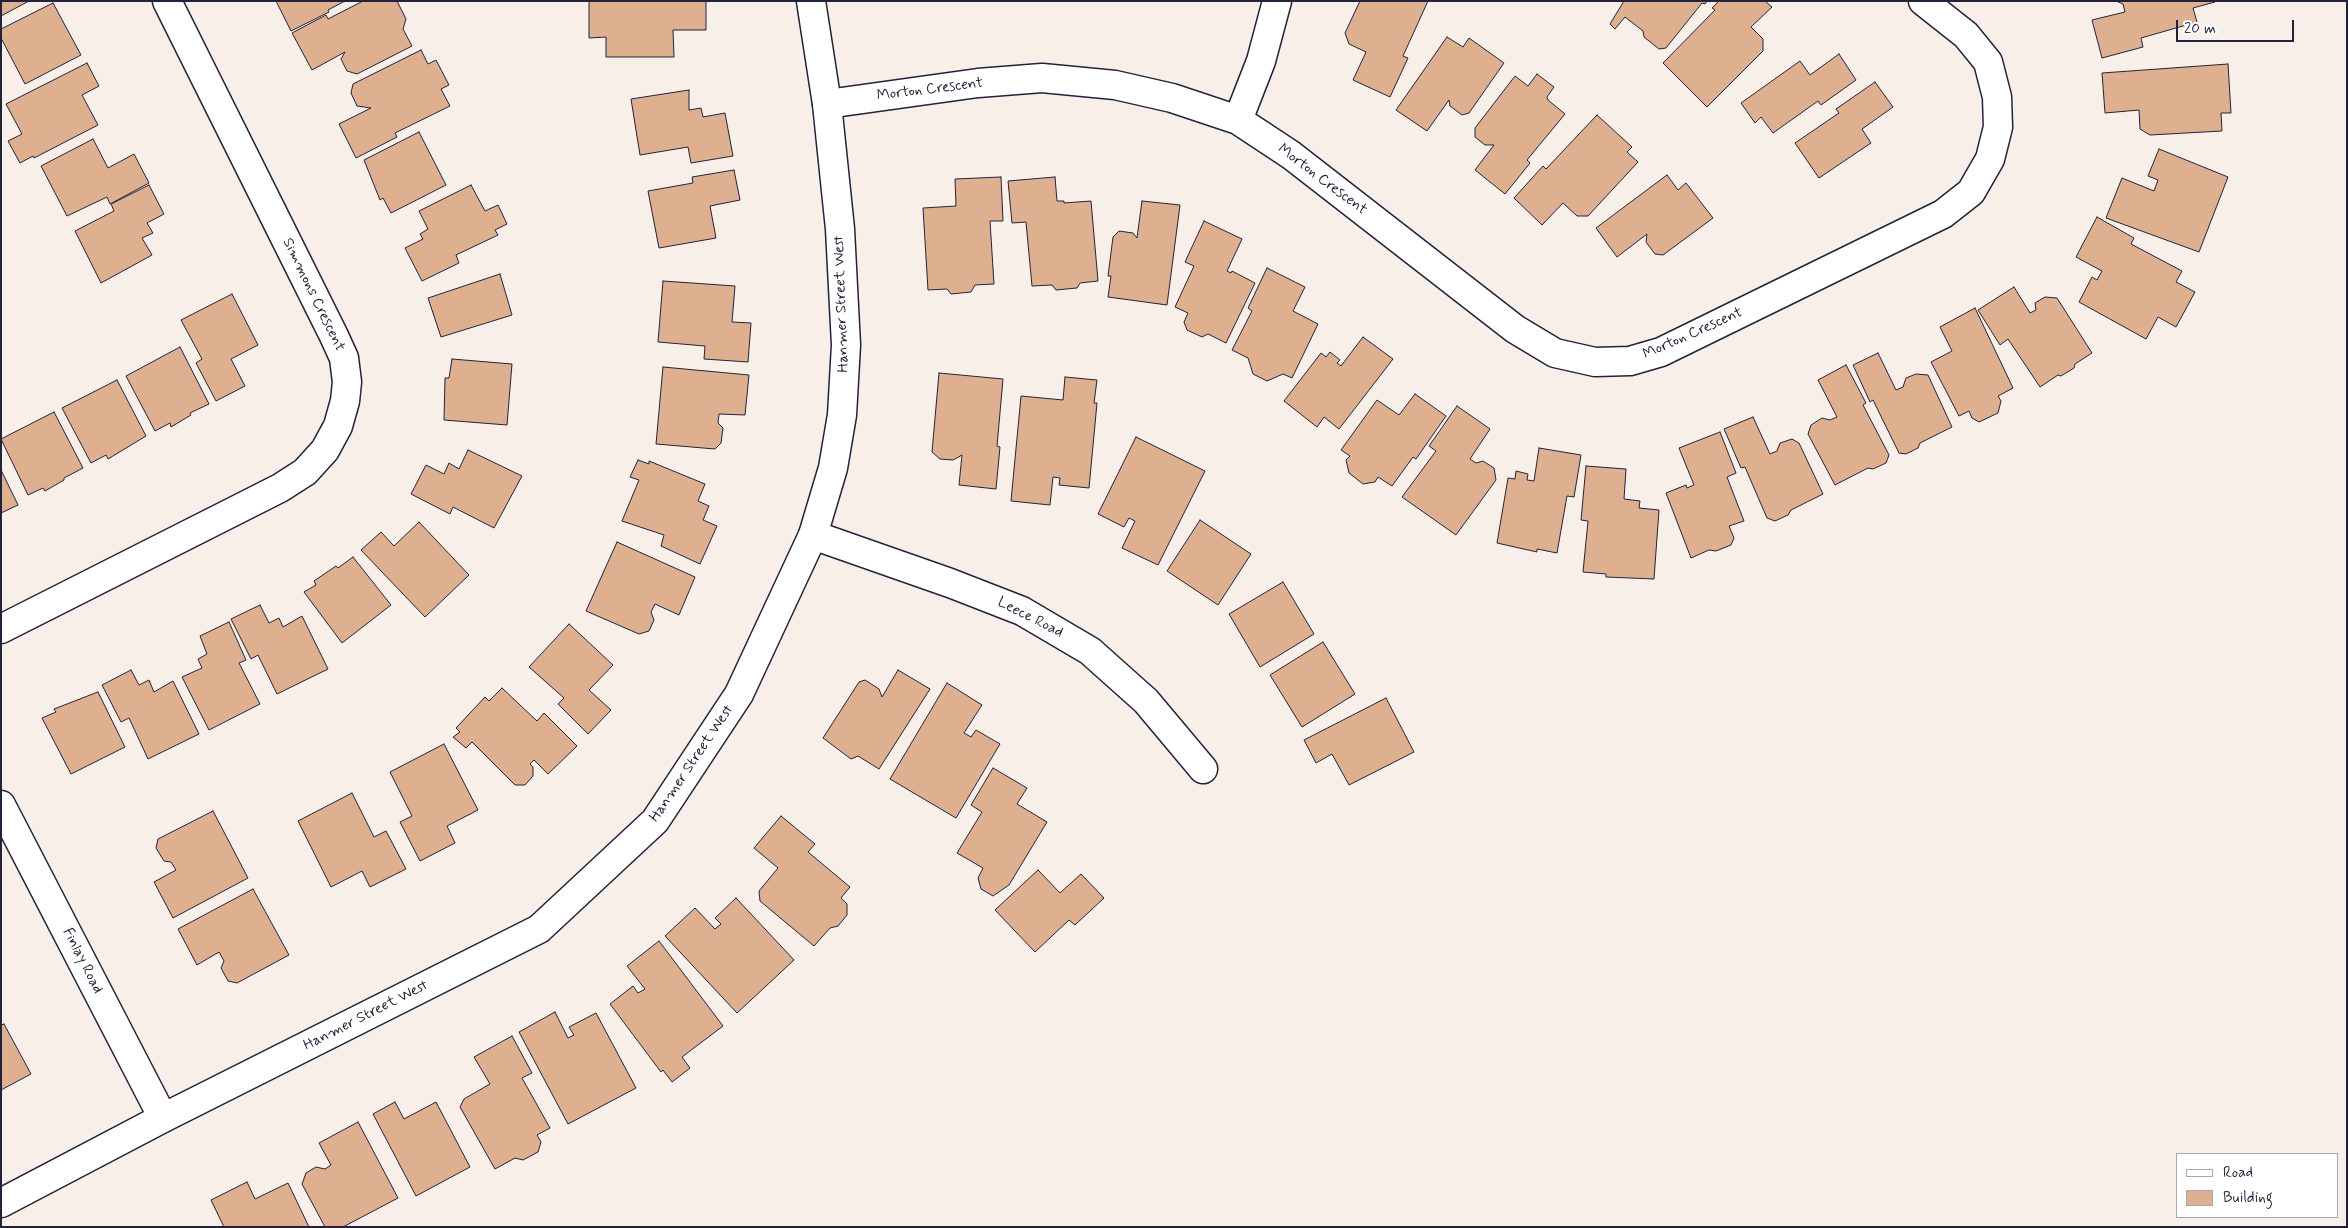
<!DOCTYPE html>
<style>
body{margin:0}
#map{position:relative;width:2348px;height:1228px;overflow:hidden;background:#f9efe9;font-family:Mynerve,sans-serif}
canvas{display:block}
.frame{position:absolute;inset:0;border:2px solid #22223b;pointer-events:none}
.legend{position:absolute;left:2176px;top:1153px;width:162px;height:65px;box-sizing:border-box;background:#fff;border:1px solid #a7a7b1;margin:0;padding:6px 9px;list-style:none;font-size:15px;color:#22223b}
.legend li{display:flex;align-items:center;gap:10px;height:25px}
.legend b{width:25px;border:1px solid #a7a7b1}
.scale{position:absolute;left:2176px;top:20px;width:118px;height:22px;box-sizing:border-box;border:2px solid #22223b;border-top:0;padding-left:6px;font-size:15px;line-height:18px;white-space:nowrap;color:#22223b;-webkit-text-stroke:4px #fff;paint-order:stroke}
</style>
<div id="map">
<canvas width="2348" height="1228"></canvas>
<div class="frame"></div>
<ul class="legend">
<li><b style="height:6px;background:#fff"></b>Road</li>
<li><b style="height:14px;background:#dfb090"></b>Building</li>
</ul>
<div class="scale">20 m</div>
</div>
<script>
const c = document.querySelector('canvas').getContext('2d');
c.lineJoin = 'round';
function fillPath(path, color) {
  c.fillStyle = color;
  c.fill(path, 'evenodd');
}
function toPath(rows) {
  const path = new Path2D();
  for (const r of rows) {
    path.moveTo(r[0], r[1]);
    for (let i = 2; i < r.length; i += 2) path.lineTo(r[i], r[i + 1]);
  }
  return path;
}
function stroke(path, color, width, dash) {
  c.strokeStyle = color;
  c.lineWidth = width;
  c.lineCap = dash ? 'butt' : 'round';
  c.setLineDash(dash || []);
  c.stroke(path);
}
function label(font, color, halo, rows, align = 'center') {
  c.font = font + ' Mynerve,sans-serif';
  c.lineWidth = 5;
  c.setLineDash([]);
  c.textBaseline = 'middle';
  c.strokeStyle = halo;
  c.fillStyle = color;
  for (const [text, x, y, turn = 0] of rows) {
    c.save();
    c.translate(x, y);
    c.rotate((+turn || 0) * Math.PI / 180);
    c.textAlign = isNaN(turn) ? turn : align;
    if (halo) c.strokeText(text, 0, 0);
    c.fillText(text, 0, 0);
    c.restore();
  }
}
const building = toPath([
 [1,1,29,1,1,16,1,1],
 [276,1,345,1,328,10,329,12,291,31,276,1],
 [363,1,397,1,406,19,403,29,412,46,357,74,347,71,341,59,345,52,312,70,292,33,326,15,328,19,363,1],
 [589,1,706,1,706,30,673,30,674,57,606,57,606,37,589,38,589,1],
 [1360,1,1428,1,1403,56,1408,58,1390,97,1353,80,1366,52,1349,44,1345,33,1360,1],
 [1624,1,1707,1,1705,4,1702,3,1666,48,1659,49,1644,37,1643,31,1625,17,1615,29,1610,24,1624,1],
 [1719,1,1765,1,1772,7,1751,27,1763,39,1763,51,1707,107,1663,63,1715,10,1712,8,1719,1],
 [2116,1,2215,1,2215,2,2193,8,2197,22,2141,38,2143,47,2102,58,2092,20,2125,12,2123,4,2116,1],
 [53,3,81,55,25,84,1,38,1,29,53,3],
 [1447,37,1463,47,1469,38,1504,63,1469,113,1462,115,1450,106,1449,100,1427,131,1396,110,1447,37],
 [421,50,428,64,436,60,449,85,441,89,450,106,395,133,397,137,356,158,339,124,371,108,357,106,351,93,353,84,421,50],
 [1839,54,1856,80,1821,105,1818,101,1773,133,1761,117,1755,123,1741,103,1800,61,1810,75,1839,54],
 [87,63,99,86,82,95,98,125,34,158,33,156,20,163,8,141,22,134,6,104,87,63],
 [2228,64,2231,113,2221,113,2222,131,2150,135,2140,129,2139,110,2105,113,2102,73,2228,64],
 [1537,74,1554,87,1547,97,1548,100,1565,114,1527,160,1530,163,1505,194,1475,170,1494,145,1485,145,1475,137,1475,128,1515,76,1528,86,1537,74],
 [1875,82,1893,107,1862,129,1871,143,1819,178,1795,143,1839,113,1836,109,1875,82],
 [689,90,689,110,701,108,703,117,725,113,733,156,691,163,688,147,640,155,631,99,689,90],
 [1597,115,1632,147,1627,152,1638,162,1588,216,1577,216,1563,203,1542,225,1514,198,1543,166,1546,169,1597,115],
 [419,132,446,185,391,213,383,198,380,200,364,160,419,132],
 [93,139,108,168,134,154,149,183,110,204,107,197,67,216,41,166,93,139],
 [2159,149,2228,177,2199,252,2106,218,2122,178,2154,191,2158,180,2148,176,2159,149],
 [734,170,740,200,710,206,716,238,659,248,648,191,693,183,692,177,734,170],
 [1667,175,1678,190,1686,183,1713,218,1663,255,1655,254,1646,242,1647,234,1617,257,1596,228,1667,175],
 [1001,177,1003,221,990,221,994,284,975,285,971,292,951,294,947,289,928,290,923,208,956,206,955,179,1001,177],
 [1055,177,1057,201,1064,201,1064,203,1091,201,1098,281,1080,283,1077,288,1056,290,1052,285,1032,286,1026,222,1012,223,1008,181,1055,177],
 [149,185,164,214,147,223,153,233,142,238,152,255,101,283,75,231,114,211,111,204,149,185],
 [471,185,485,211,498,205,507,224,495,230,498,235,456,255,459,263,422,281,405,248,423,239,420,234,428,229,419,211,471,185],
 [1142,201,1180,205,1167,305,1108,297,1111,276,1108,276,1113,237,1119,231,1133,233,1137,238,1142,201],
 [2097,217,2134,238,2131,244,2182,271,2176,282,2195,292,2176,327,2158,317,2146,339,2079,302,2092,277,2097,280,2102,271,2076,257,2097,217],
 [1204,221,1242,239,1227,271,1231,273,1232,271,1255,283,1226,343,1208,334,1202,337,1187,330,1184,322,1188,313,1175,307,1194,266,1185,262,1204,221],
 [1267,268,1305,287,1293,311,1318,324,1292,378,1283,374,1267,381,1253,374,1248,358,1232,350,1252,311,1248,308,1267,268],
 [500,274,512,315,441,337,428,298,500,274],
 [663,281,735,286,732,322,751,323,748,362,704,359,705,346,658,342,663,281],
 [2014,287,2030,313,2036,310,2035,303,2045,297,2057,298,2092,353,2075,364,2074,368,2061,376,2058,375,2040,387,2008,339,2000,345,1978,310,2014,287],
 [232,294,258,345,231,359,245,386,216,401,196,363,202,359,181,320,232,294],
 [1975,308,2013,388,1998,396,2001,401,1998,413,1979,422,1972,418,1969,411,1959,416,1931,362,1952,351,1940,327,1975,308],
 [1363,337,1393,359,1339,429,1324,417,1317,427,1284,401,1321,353,1326,357,1330,352,1340,360,1337,363,1341,366,1363,337],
 [180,347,209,404,190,413,191,415,171,427,170,423,155,431,126,376,180,347],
 [1878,353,1896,390,1903,387,1906,378,1916,374,1928,375,1952,427,1920,443,1918,448,1906,454,1899,453,1873,400,1870,402,1853,365,1878,353],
 [452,359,512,364,507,425,444,420,445,378,449,378,452,359],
 [1846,365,1866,403,1863,405,1889,455,1886,463,1873,469,1868,468,1835,485,1808,434,1811,425,1822,418,1830,420,1837,417,1818,380,1846,365],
 [663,367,749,375,745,415,719,414,718,423,723,428,721,443,715,449,656,444,663,367],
 [939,373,1003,379,997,446,1000,447,996,489,959,485,962,455,953,460,940,459,932,452,939,373],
 [1065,377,1097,380,1094,403,1097,403,1089,488,1059,485,1060,478,1053,477,1050,505,1011,501,1021,396,1063,400,1065,377],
 [117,380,146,436,108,459,106,455,91,463,62,408,117,380],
 [1415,394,1446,416,1416,459,1413,457,1392,486,1378,477,1375,482,1363,484,1349,473,1346,460,1350,456,1341,450,1377,400,1399,415,1415,394],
 [1457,406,1490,429,1470,459,1476,463,1483,461,1494,468,1496,480,1456,535,1402,497,1436,451,1429,446,1457,406],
 [54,412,83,468,64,478,64,480,45,491,43,488,28,495,1,439,54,412],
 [1753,417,1770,454,1777,451,1780,443,1792,439,1799,443,1823,494,1791,510,1788,515,1775,521,1767,518,1745,467,1741,468,1724,429,1753,417],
 [1720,432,1736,473,1727,477,1744,521,1729,526,1734,538,1731,545,1716,551,1709,550,1691,558,1666,493,1686,485,1687,488,1694,485,1679,448,1720,432],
 [1136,437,1205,471,1158,565,1122,548,1135,521,1129,518,1124,527,1098,514,1136,437],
 [1539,448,1581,455,1574,497,1567,496,1557,553,1537,549,1537,552,1497,543,1508,478,1515,479,1516,471,1528,474,1527,480,1534,481,1539,448],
 [468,450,522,476,494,528,453,507,450,514,411,494,426,465,444,474,449,463,459,469,468,450],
 [638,460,649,464,649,461,705,484,698,501,709,506,703,520,717,526,700,564,661,546,664,535,622,521,639,480,630,477,638,460],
 [1586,466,1626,469,1624,499,1640,501,1639,508,1659,510,1654,579,1606,577,1606,574,1583,572,1588,521,1581,520,1586,466],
 [1,470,18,505,1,513,1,470],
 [1200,520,1251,554,1218,605,1167,571,1200,520],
 [419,522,469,575,425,617,361,550,381,532,394,546,419,522],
 [617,542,695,577,679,615,655,604,651,612,654,620,649,631,639,634,586,611,617,542],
 [353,557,391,605,342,643,304,592,316,585,314,581,336,566,338,568,353,557],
 [1283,582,1314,634,1260,667,1229,614,1283,582],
 [260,605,269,623,279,618,283,627,302,616,328,669,277,694,258,655,251,659,231,619,260,605],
 [229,622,246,660,239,663,260,704,209,730,182,677,202,668,198,659,207,654,200,636,229,622],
 [569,624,613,665,589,690,611,710,588,734,558,704,564,698,529,667,569,624],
 [1323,642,1355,694,1302,727,1270,675,1323,642],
 [131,670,139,685,149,680,154,692,173,681,199,734,148,759,129,718,121,722,102,685,131,670],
 [898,670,930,689,879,769,858,756,851,759,823,738,859,682,865,680,879,689,882,697,898,670],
 [947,683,982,705,964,733,971,737,976,730,1000,744,956,818,890,779,947,683],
 [502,688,537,721,544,713,577,746,548,774,534,760,530,764,533,767,533,776,525,785,515,785,472,742,466,748,453,737,460,732,456,728,485,697,489,701,502,688],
 [98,692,125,747,71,774,42,718,56,712,54,709,98,692],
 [1386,698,1414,752,1349,785,1332,754,1316,763,1304,740,1386,698],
 [444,744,478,810,447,826,455,843,420,861,400,822,412,816,390,772,444,744],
 [993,768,1027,788,1017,804,1047,822,1009,885,993,896,981,889,978,878,983,868,957,853,982,812,971,805,993,768],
 [352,793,374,837,386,831,406,869,370,887,362,871,331,887,298,821,352,793],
 [213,811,248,878,173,918,154,882,176,870,171,862,164,861,156,848,158,839,213,811],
 [781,816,815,844,808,852,850,887,841,898,847,904,847,915,838,926,830,928,814,946,760,901,759,891,778,868,754,848,781,816],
 [1038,870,1060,893,1081,874,1104,898,1075,925,1069,920,1035,952,995,910,1038,870],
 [253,889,289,955,237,983,228,981,221,968,224,961,219,952,197,965,178,929,253,889],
 [736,898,794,960,737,1013,665,936,695,908,715,929,721,924,715,918,736,898],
 [659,941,723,1026,682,1057,690,1068,672,1082,663,1070,661,1072,610,1004,633,986,638,993,645,989,627,966,659,941],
 [555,1012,568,1038,574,1035,569,1027,596,1013,636,1088,568,1124,519,1032,555,1012],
 [4,1024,31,1074,1,1090,1,1025,4,1024],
 [512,1036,532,1073,522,1078,550,1128,537,1135,541,1142,538,1152,523,1160,515,1158,495,1169,460,1107,464,1099,490,1084,474,1057,512,1036],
 [395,1102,404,1119,436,1102,470,1167,416,1196,373,1114,395,1102],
 [358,1122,398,1198,343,1227,325,1227,302,1184,306,1173,316,1167,325,1169,331,1165,319,1143,358,1122],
 [247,1182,255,1199,288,1183,309,1227,224,1227,211,1200,247,1182]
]);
fillPath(building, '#dfb090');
stroke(building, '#22223b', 1);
const street = toPath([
 [827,104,978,83,1042,78,1115,85,1172,98,1238,120,1291,155,1515,329,1555,353,1595,362,1630,361,1661,352,1943,214,1971,192,1990,159,1998,127,1997,97,1988,62,1966,35,1923,1],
 [1238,120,1261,61,1277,1],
 [813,535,950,583,1022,611,1090,651,1146,701,1203,769],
 [1,629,280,488,305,472,325,450,338,426,345,401,347,382,344,358,334,336,167,1],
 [1,805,163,1118]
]);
const secondary = toPath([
 [1,1203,163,1118,539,929,655,821,739,694,813,535,833,468,842,415,846,345,840,229,827,104,811,1]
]);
stroke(street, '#22223b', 31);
stroke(secondary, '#22223b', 31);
stroke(street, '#fff', 28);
stroke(secondary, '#fff', 28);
label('15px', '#22223b', '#fff', [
 ["Morton Crescent",930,90,-7],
 ["Morton Crescent",1322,180,37],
 ["Simmons Crescent",313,295,64],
 ["Hanmer Street West",842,304,-92],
 ["Morton Crescent",1693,334,-24],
 ["Leece Road",1030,618,27],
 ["Hanmer Street West",692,764,-56],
 ["Finlay Road",82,961,63],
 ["Hanmer Street West",366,1016,-27]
]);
</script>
